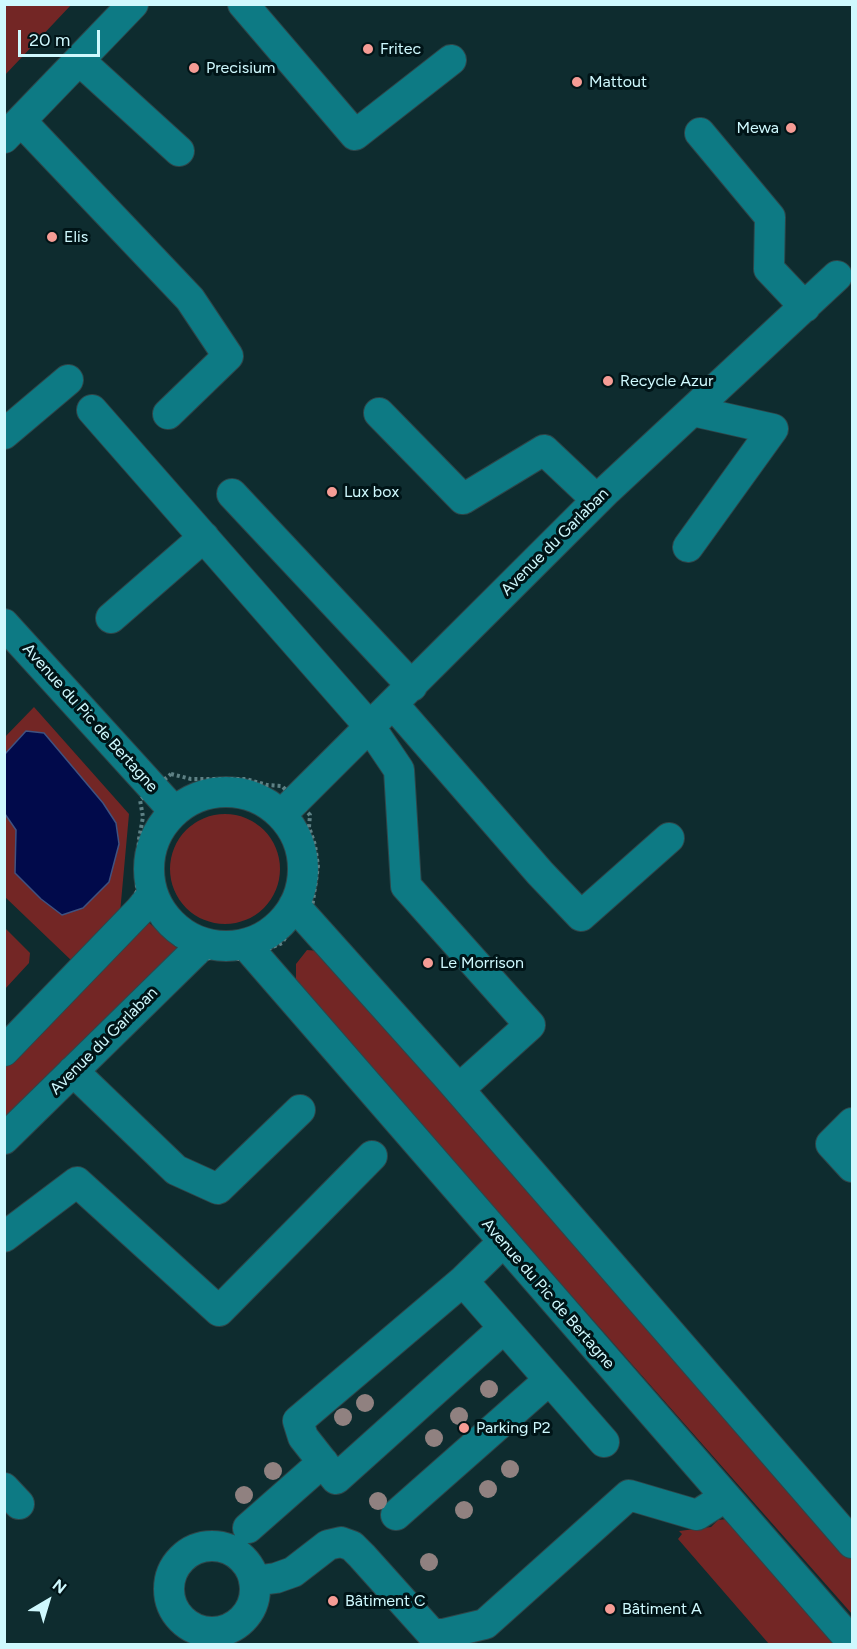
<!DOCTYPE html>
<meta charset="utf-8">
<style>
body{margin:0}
#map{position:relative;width:857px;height:1649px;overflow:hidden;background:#0e2c2f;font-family:Figtree,sans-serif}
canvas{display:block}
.frame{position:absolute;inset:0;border:6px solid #cff9fe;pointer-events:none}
.north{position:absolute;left:18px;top:1571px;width:60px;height:60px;-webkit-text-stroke:4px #001417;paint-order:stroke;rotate:38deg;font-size:16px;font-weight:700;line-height:24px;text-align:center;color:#cff9fe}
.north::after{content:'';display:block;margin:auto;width:21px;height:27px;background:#cff9fe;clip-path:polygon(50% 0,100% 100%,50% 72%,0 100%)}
.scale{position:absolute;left:18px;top:30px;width:82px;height:27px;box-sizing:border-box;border:3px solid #cff9fe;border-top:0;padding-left:8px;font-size:18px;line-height:21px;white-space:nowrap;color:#cff9fe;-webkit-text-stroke:4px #001417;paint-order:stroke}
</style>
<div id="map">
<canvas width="857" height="1649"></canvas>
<div class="frame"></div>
<div class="north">N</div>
<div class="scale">20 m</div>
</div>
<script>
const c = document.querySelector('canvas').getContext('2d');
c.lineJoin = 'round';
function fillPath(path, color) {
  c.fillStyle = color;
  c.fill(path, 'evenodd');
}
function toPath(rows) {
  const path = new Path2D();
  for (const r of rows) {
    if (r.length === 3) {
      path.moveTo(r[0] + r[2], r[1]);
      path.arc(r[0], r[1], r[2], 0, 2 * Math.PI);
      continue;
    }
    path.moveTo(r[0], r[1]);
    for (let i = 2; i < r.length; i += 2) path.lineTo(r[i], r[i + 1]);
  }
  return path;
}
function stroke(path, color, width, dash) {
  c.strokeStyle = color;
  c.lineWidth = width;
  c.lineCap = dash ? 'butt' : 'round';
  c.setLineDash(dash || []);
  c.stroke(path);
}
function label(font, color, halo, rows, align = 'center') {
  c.font = font + ' Figtree,sans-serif';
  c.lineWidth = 6;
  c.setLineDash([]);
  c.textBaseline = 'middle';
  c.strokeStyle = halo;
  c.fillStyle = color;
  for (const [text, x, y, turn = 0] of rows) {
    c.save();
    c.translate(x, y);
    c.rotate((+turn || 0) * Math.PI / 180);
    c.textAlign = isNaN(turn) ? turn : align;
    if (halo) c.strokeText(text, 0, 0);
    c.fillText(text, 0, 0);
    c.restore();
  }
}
fillPath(toPath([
 [5,4,71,5,5,75,4,5],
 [34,707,129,814,120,913,73,962,5,897,4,738],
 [225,869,55],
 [145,919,180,951,5,1132,5,1064],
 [5,928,30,953,29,963,5,989],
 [307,950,319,951,852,1553,852,1614,296,983,296,964],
 [728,1519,841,1644,769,1644,678,1539,682,1534,679,1531,711,1527,718,1520]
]), '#732625');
const water = toPath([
 [26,731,44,733,103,803,116,823,119,844,109,882,83,908,62,915,41,899,15,873,16,830,5,814,5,754,26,731]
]);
fillPath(water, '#010a4b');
stroke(water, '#3f5281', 1.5);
const minor = toPath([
 [243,4,355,135,451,60],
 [79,60,179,151],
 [21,121,190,299,228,356,168,414],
 [700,133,770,217,769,269,805,307],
 [4,138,133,4],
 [92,410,370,727,399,770,406,886,530,1025,459,1089],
 [379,413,463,499,544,450,597,500],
 [4,434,68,380],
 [232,494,412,686],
 [688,547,773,429,693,411],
 [111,618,204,537],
 [4,624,174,811],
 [393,704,540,873,581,916,669,838],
 [226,869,77],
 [281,815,607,490,837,276],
 [294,905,448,1077,852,1543],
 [245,944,852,1642],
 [4,1051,140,910,153,894],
 [73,1071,176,1170,218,1189,300,1110],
 [852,1123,831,1144,852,1167],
 [4,1139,204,943],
 [4,1237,77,1182,219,1311,372,1156],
 [503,1242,463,1281,604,1442],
 [463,1281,298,1421,303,1437,336,1479,504,1328],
 [4,1488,19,1504],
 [396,1515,549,1380],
 [248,1528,323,1462],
 [212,1589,43],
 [254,1581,276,1578,293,1572,328,1545,341,1542,352,1546,362,1556,432,1634,443,1634,485,1624,629,1495,697,1515,725,1497]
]);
stroke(minor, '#2e464a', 32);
stroke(toPath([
 [171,774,191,779,246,779,267,785,282,786,310,815,309,827,315,845,318,866,312,908,288,933,282,943,264,951,248,962,227,955,211,957,198,964,132,902,137,891,139,839,143,817,140,800,171,774]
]), '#5e8185', 4, [3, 3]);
stroke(minor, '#0d7a84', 30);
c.fillStyle = '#908180';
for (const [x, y] of [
 [489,1389],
 [365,1403],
 [459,1416],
 [343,1417],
 [434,1438],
 [510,1469],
 [273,1471],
 [488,1489],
 [244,1495],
 [378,1501],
 [464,1510],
 [429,1562]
]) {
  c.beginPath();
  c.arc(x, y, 9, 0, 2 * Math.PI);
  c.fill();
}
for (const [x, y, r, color] of [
 [368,49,6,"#f59c95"],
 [194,68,6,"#f59c95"],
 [577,82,6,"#f59c95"],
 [791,128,6,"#f59c95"],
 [52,237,6,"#f59c95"],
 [608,381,6,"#f59c95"],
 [332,492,6,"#f59c95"],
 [428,963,6,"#f59c95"],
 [464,1428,6,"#f59c95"],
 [333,1601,6,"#f59c95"],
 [610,1609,6,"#f59c95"]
]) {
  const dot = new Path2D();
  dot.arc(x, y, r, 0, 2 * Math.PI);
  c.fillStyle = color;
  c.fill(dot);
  stroke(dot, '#001417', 2);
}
label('16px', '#cff9fe', '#001417', [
 ["Fritec",380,49],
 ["Precisium",206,68],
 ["Mattout",589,82],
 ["Mewa",779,128,"right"],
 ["Elis",64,237],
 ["Recycle Azur",620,381],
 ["Lux box",344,492],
 ["Le Morrison",440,963],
 ["Parking P2",476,1428],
 ["Bâtiment C",345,1601],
 ["Bâtiment A",622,1609]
], 'left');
label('16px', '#cff9fe', '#001417', [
 ["Avenue du Garlaban",555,542,-45],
 ["Avenue du Pic de Bertagne",90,718,48],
 ["Avenue du Garlaban",104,1041,-45],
 ["Avenue du Pic de Bertagne",548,1294,49]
]);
</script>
